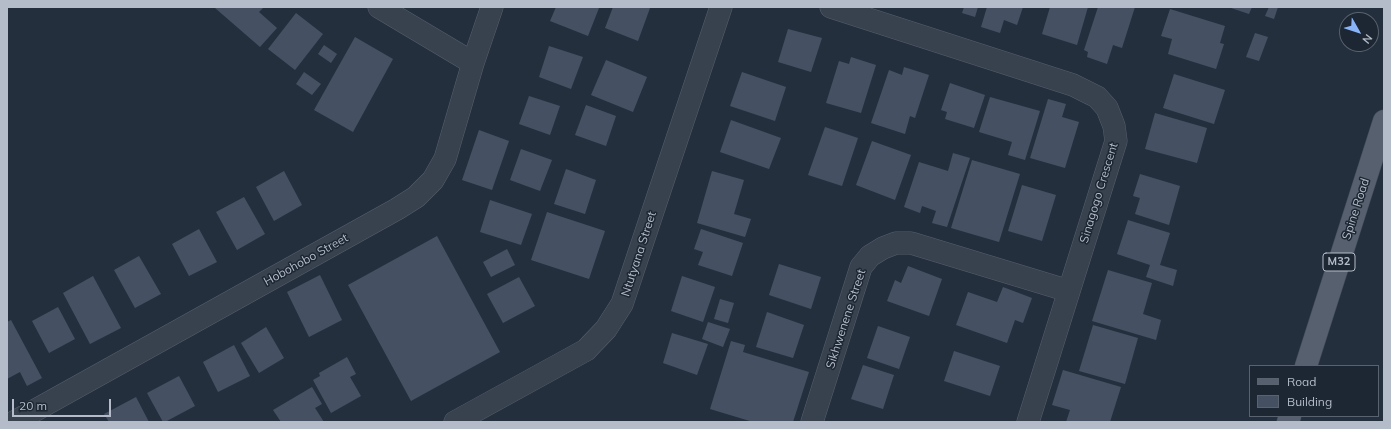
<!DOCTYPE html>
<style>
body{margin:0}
#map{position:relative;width:1391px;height:429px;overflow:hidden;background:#242f3e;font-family:Mulish,sans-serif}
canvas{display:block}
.frame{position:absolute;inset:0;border:8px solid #b4bcc9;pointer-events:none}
.legend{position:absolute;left:1249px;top:365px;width:130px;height:52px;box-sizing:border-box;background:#1d2633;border:1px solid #59626f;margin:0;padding:5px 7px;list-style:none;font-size:12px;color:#b4bcc9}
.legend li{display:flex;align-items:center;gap:8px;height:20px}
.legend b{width:20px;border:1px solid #59626f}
.north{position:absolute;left:1339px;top:12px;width:40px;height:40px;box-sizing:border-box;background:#1d2633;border:1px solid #59626f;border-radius:50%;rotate:129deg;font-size:11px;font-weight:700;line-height:16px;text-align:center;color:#b4bcc9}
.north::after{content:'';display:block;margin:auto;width:14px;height:18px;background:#8ab4f8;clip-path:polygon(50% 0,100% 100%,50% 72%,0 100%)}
.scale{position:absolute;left:12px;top:399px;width:99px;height:18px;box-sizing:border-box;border:2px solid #b4bcc9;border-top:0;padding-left:5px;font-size:12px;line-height:14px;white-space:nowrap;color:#b4bcc9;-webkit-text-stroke:3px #1d2633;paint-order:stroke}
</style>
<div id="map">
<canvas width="1391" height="429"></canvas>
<div class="frame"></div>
<ul class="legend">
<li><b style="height:5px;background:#56606e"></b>Road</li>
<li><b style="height:11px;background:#455162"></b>Building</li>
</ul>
<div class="north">N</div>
<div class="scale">20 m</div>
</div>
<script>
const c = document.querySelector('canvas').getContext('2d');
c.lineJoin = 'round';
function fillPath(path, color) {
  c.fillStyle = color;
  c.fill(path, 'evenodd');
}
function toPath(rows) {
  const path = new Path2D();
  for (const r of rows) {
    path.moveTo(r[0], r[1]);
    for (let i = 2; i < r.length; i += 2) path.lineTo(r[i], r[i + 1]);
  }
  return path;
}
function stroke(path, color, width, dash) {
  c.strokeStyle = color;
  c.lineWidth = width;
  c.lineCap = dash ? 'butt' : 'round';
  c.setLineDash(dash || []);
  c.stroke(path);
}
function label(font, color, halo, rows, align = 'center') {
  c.font = font + ' Mulish,sans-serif';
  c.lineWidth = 3;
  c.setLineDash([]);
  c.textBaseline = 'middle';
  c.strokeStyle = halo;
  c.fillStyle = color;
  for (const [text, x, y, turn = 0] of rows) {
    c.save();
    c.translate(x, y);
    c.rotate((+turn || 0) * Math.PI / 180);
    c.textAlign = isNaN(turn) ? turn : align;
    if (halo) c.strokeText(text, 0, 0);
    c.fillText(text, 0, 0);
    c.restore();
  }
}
fillPath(toPath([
 [216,7,264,7,259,12,277,28,260,47,215,8],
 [556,7,596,7,599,8,588,36,550,21],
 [613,7,650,8,638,41,605,28],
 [964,7,978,7,975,17,962,13],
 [987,7,1023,7,1017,25,1004,20,1000,33,981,27],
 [1050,7,1088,7,1077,45,1042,34],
 [1098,7,1135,7,1122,48,1113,45,1107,64,1087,57,1088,52,1084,50],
 [1228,7,1252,7,1249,14],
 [1269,7,1278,7,1274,19,1265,16],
 [1170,9,1225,26,1220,43,1224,44,1216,69,1168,54,1172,39,1161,36],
 [296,13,323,34,295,70,268,49],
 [788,29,822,38,811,72,778,62],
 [1255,33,1268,37,1259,61,1246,57],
 [355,37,393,59,353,132,314,110],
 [324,45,337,54,331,63,318,54],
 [549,46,583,57,571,89,539,77],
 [851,57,876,65,861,113,826,103,839,61,849,64],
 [606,60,647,77,633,112,591,95],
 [904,67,929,75,915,118,910,116,905,134,871,123,889,70,902,75],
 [304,72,321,84,312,95,296,84],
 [742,72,786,87,775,121,730,106],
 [1174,74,1225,90,1214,124,1163,108],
 [950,83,985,95,974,128,945,119,947,112,941,110],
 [529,96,560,106,550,135,519,124],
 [990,97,1040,111,1025,160,1008,155,1012,142,979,132],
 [1048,99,1066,104,1062,117,1079,122,1065,168,1030,158],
 [586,105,616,116,606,146,575,135],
 [1155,113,1207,128,1197,163,1145,149],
 [731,120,781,138,769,169,720,152],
 [825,127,858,138,842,186,808,175],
 [479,130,509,141,492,190,462,180],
 [872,141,911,155,895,200,856,185],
 [521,149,552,160,540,191,510,180],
 [953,153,970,158,947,227,932,223,936,211,922,206,920,213,904,207,919,162,948,171],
 [972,160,1020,174,999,242,951,228],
 [566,169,596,180,585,214,554,204],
 [284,171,302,205,274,221,256,187],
 [712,171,744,180,734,214,751,219,745,237,697,223],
 [1140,174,1180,186,1169,225,1135,214,1140,198,1133,196],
 [1022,185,1056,195,1042,241,1008,231],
 [244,197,265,234,237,250,216,212],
 [490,200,532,214,521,245,480,232],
 [547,212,605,231,589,279,531,260],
 [1128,220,1170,233,1160,265,1177,270,1173,286,1146,277,1150,265,1117,254],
 [199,229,217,262,189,276,172,244],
 [701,229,743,243,732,276,698,265,703,252,694,249],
 [437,236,500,352,411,401,348,285],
 [507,249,515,265,491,277,483,262],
 [139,256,161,294,135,308,114,270],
 [779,264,821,277,811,309,769,295],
 [908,266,942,279,929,316,887,301,895,280,901,283],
 [1108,270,1152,283,1143,314,1161,320,1156,340,1092,321],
 [320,275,342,320,309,337,287,292],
 [93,276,121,328,90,344,63,293],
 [682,276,715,287,703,322,671,311],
 [519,277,535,306,503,323,487,294],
 [1003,287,1032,298,1023,323,1015,320,1007,343,956,325,968,292,997,302],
 [720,299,734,303,728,323,714,319],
 [58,307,75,339,49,353,32,321],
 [767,312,804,325,793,358,756,347],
 [11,320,42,378,27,386,20,372,7,379,7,322],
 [708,322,730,329,723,347,702,339],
 [1093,325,1138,338,1125,384,1079,371],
 [878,326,910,337,899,369,867,358],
 [266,327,284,358,259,373,241,343],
 [672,333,708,344,697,375,663,363],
 [731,341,745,345,743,352,809,372,793,422,753,422,710,409],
 [234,345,250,376,218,392,203,362],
 [954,351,1000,366,990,396,944,381],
 [347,357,356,374,350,377,361,396,331,413,313,380,320,376,319,373],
 [863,365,894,375,883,409,851,399],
 [1063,370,1121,387,1110,422,1066,422,1070,410,1052,405],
 [179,376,195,406,165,422,163,422,147,393],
 [312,387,322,404,315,408,324,422,281,422,273,410],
 [136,397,149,422,109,422,104,414]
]), '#455162');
const street = toPath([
 [379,7,473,63],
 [831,7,1073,85,1097,97,1107,108,1114,126,1116,141,1028,422],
 [14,422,397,209,416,197,433,180,445,159,473,63,492,7],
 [455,422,586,350,606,329,622,304,721,7],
 [812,422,861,267,870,256,883,248,896,243,911,243,1069,291]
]);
const primary = toPath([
 [1306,366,1384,121],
 [1288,422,1290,416]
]);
stroke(street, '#565f6c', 23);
stroke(primary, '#414a57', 23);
stroke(street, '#38414e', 22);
stroke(primary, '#56606e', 22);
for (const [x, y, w] of [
 [1339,262,32]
]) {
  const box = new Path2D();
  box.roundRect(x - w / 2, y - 9, w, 18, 3);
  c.fillStyle = '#1d2633';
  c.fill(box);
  stroke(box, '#b4bcc9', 1);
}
label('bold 11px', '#b4bcc9', null, [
 ["M32",1339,262]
]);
label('12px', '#b4bcc9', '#1d2633', [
 ["Sinagogo Crescent",1099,193,-73],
 ["Spine Road",1356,209,-72],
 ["Ntutyana Street",639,254,-72],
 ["Hobohobo Street",306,260,-29],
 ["Sikhwenene Street",846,319,-72]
]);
</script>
